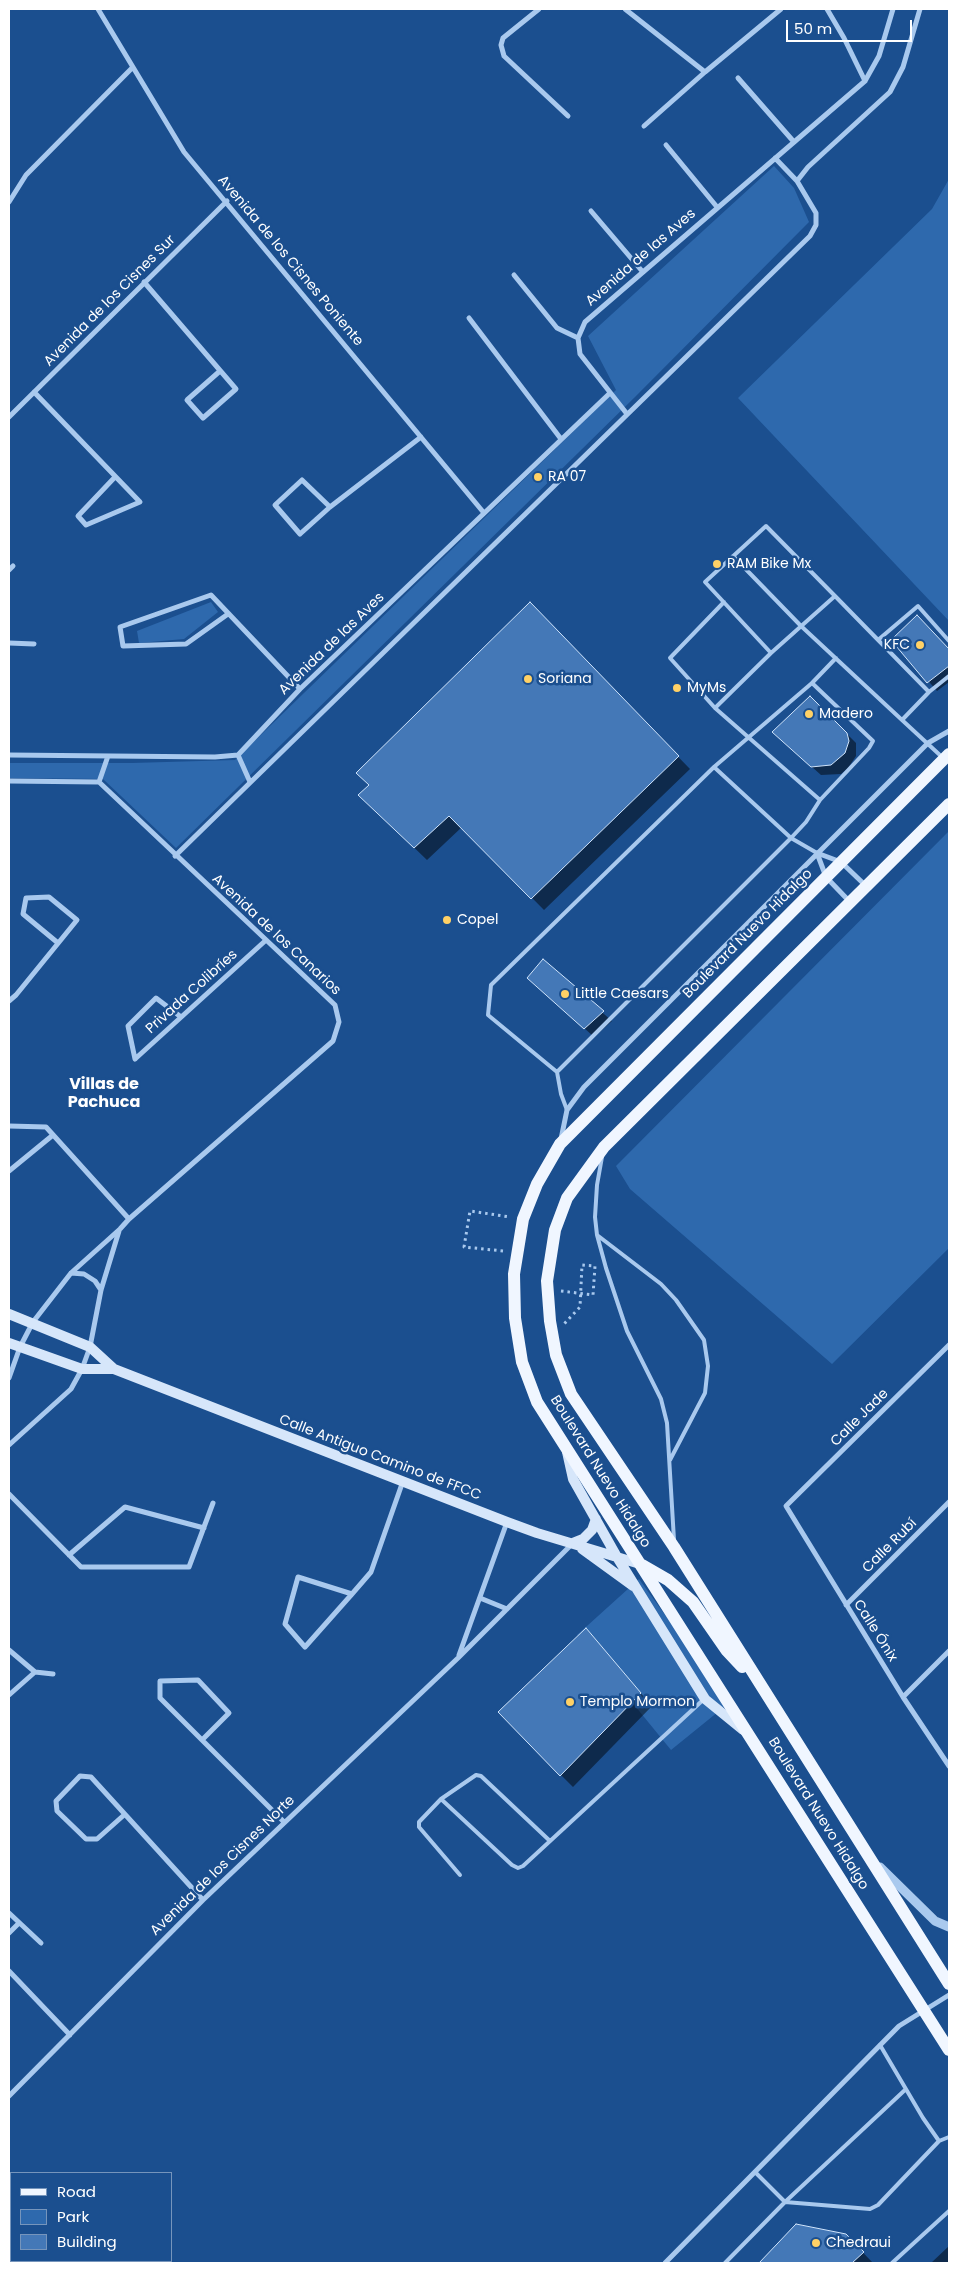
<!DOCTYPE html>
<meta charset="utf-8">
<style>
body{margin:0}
#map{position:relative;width:958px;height:2272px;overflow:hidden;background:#1b4f8f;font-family:Poppins,sans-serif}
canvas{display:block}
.frame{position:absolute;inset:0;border:10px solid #fff;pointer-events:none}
.legend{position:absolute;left:10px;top:2172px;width:162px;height:90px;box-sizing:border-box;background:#1b4f8f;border:1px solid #7695bc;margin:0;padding:6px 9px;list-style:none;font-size:15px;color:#fff}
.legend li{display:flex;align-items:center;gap:10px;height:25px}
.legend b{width:25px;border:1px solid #7695bc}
.scale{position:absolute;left:786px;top:20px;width:126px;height:22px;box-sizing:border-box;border:2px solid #fff;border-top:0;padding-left:6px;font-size:15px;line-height:18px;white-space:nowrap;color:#fff;-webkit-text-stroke:4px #1b4f8f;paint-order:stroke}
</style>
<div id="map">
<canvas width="958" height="2272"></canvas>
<div class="frame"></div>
<ul class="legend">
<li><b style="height:6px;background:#f0f6ff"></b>Road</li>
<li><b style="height:14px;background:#2e69ad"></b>Park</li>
<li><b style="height:14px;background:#4478b7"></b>Building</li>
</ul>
<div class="scale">50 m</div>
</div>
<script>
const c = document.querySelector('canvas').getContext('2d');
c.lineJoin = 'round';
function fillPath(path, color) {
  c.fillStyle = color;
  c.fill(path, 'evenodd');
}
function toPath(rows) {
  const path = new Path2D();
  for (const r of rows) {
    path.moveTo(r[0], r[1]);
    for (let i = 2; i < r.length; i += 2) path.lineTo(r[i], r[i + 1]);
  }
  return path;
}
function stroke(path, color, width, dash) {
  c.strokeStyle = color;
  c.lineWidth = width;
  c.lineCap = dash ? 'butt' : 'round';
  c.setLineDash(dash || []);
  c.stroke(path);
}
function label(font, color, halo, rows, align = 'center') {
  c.font = font + ' Poppins,sans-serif';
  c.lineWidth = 5;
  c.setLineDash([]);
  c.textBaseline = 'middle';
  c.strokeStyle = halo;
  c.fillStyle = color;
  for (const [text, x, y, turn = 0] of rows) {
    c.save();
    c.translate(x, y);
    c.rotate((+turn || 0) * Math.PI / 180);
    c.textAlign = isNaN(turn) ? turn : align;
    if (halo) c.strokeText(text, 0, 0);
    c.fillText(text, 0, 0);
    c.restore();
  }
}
fillPath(toPath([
 [774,166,794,188,809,222,635,397,176,848,103,779,9,778,9,763,132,763,235,760,616,390,588,336],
 [949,179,949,621,738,398,932,209],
 [211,602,218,612,184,639,139,643,137,631],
 [949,831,949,1248,832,1364,630,1189,616,1166],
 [639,1579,729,1703,671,1750,577,1635]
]), '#2e69ad');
fillPath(toPath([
 [530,604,690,769,544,910,462,827,427,860,372,807,370,785],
 [926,626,949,650,949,682,937,691,893,640],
 [810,697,856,743,856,756,848,768,841,774,821,775,783,741],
 [543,961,612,1021,594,1037,538,986],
 [586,1630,652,1706,573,1787,561,1775],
 [797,2225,846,2235,873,2263,761,2263],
 [949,2246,949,2263,931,2263]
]), '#0007');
const building = toPath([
 [530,602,679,756,531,899,449,816,414,848,358,795,369,785,356,773,530,602],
 [917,615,949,649,949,666,927,683,891,640,917,615],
 [810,696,847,733,849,741,845,753,831,765,811,767,772,732,810,696],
 [543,959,604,1011,584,1029,527,978,543,959],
 [586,1628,641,1693,560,1776,498,1712,586,1628],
 [796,2224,846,2234,864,2252,852,2263,759,2263,796,2224]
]);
fillPath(building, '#4478b7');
stroke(building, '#cfe3fa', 1);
stroke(toPath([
 [503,1251,464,1247,470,1211,510,1217],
 [561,1291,593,1295,595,1266,582,1265,580,1307,564,1324]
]), '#a9c9ee', 3, [2.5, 4]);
stroke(toPath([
 [733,556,801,626,902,720],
 [835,596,771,653,705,582,766,526,835,596,929,692,902,720,942,757],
 [724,602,670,658,715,708,820,800],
 [878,640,918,606,949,641],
 [812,683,873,741,869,748,820,800,806,822,791,838,557,1072,488,1015,491,985,714,767,812,683,836,658],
 [929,692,949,676],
 [715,708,771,653],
 [714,767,791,838,817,853],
 [557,1072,561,1094,567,1110],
 [602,1157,597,1185,595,1217,597,1235,606,1268,627,1331,661,1399,667,1423,674,1540],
 [597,1235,661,1284,676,1300,704,1340,708,1366,705,1393,670,1460],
 [441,1799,512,1865,518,1868,523,1866,703,1700],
 [460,1875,419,1827,419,1822,441,1799,476,1775,481,1776,550,1841],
 [880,2045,923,2118,939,2141],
 [785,2202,870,2209,878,2205,939,2141,949,2137],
 [785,2202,906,2089],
 [725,2263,785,2202,755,2172],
 [892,2263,949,2211]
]), '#a9c9ee', 4);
stroke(toPath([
 [98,9,184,152,484,513],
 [539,9,503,38,501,45,504,56,568,116],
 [625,9,705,72],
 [827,9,844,38,865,81],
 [738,78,794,142],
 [644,126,705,72,781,9],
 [666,145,717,207],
 [797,181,808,167,890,92,903,67,920,9],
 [9,202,26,175,133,67],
 [591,211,642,271],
 [514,275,557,328,578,338],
 [144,282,236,389,203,418,187,400,220,371],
 [469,318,561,439],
 [34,392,140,502,86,525,78,516,115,477],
 [627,414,580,354,578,338,585,322,865,81,879,56,893,9],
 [9,417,227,201],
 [330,507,302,480,275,505,300,534,330,507,421,437],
 [9,570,13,566],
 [228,614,186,644,123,646,120,627,211,595,300,689],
 [9,643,34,644],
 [9,755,215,757,238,755,300,689,610,393],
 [238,755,250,782],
 [9,781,99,782],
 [99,782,108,756],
 [817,853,841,862,866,886],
 [817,853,826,877,850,902],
 [175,856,810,236,816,225,816,213,797,181,775,158],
 [9,1001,16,995,77,920,49,897,26,898,23,914,58,943],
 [135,1059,265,941],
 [135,1059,128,1026,156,998,181,1017],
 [9,1126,46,1127,129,1219],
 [561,1139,567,1110,584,1087,928,743,949,731],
 [9,1171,53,1135],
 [71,1273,84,1274,95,1281,101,1290],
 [949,1345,786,1506,903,1697,949,1766],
 [9,1378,20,1347,33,1322,71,1273,120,1229,129,1219,333,1041,339,1022,335,1005,99,782],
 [9,1445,71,1389,82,1369,90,1347,101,1290,119,1231],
 [9,1494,81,1567,189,1567,213,1503],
 [69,1555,125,1507,204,1528],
 [352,1594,298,1577,285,1624,305,1647,352,1594,371,1572,403,1481],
 [480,1598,507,1609],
 [846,1605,949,1502],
 [9,1650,35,1672,53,1674],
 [459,1655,507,1522],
 [9,1695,35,1672],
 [903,1697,949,1651],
 [203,1739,229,1713,198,1680,160,1681,160,1698,284,1822],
 [124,1815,97,1839,86,1839,57,1811,56,1801,80,1776,91,1777,203,1900],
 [9,1913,41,1943],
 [9,1933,19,1923],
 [9,1971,70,2035],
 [9,2096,203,1900,458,1658,572,1544],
 [665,2263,899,2026,949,1995]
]), '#a9c9ee', 5);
stroke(toPath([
 [880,1867,935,1921,949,1927]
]), '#a9c9ee', 9);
stroke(toPath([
 [9,1314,90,1347,114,1369],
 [9,1343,82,1369,114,1369,507,1522,537,1533,640,1564],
 [567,1452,573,1479,617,1557,705,1699,743,1730],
 [573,1543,583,1539,592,1530,596,1519],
 [582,1549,633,1586]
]), '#d6e6fa', 10);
stroke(toPath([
 [949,754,560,1144,537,1184,523,1219,514,1274,515,1318,522,1362,537,1402,949,2050],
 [949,804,604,1147,567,1198,555,1230,547,1281,550,1321,556,1355,571,1394,674,1547,949,1984],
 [642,1565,668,1580,693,1602,727,1651,742,1667]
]), '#f0f6ff', 12);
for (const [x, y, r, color] of [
 [538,477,5,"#ffd166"],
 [717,564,5,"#ffd166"],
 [920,645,5,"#ffd166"],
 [528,679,5,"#ffd166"],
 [677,688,5,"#ffd166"],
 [809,714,5,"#ffd166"],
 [447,920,5,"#ffd166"],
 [565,994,5,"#ffd166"],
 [570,1702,5,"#ffd166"],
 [816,2243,5,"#ffd166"]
]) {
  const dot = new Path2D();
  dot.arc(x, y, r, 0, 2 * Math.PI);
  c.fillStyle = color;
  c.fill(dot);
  stroke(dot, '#1b4f8f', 2);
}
label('14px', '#fff', '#1b4f8f', [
 ["Avenida de las Aves",641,258,-41],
 ["Avenida de los Cisnes Poniente",290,261,50],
 ["Avenida de los Cisnes Sur",110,301,-45],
 ["Avenida de las Aves",332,644,-44],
 ["Boulevard Nuevo Hidalgo",748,934,-45],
 ["Avenida de los Canarios",276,935,43],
 ["Privada Colibríes",192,992,-42],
 ["Calle Jade",860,1418,-45],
 ["Calle Antiguo Camino de FFCC",380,1458,21],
 ["Boulevard Nuevo Hidalgo",600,1472,58],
 ["Calle Rubí",890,1546,-45],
 ["Calle Ónix",875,1631,58],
 ["Boulevard Nuevo Hidalgo",818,1814,58],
 ["Avenida de los Cisnes Norte",223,1866,-44]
]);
label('14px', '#fff', '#1b4f8f', [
 ["RA 07",548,477],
 ["RAM Bike Mx",727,564],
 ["KFC",910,645,"right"],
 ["Soriana",538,679],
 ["MyMs",687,688],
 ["Madero",819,714],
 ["Copel",457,920],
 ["Little Caesars",575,994],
 ["Templo Mormon",580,1702],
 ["Chedraui",826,2243]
], 'left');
label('bold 16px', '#fff', '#1b4f8f', [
 ["Villas de",104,1085],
 ["Pachuca",104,1103]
]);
</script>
